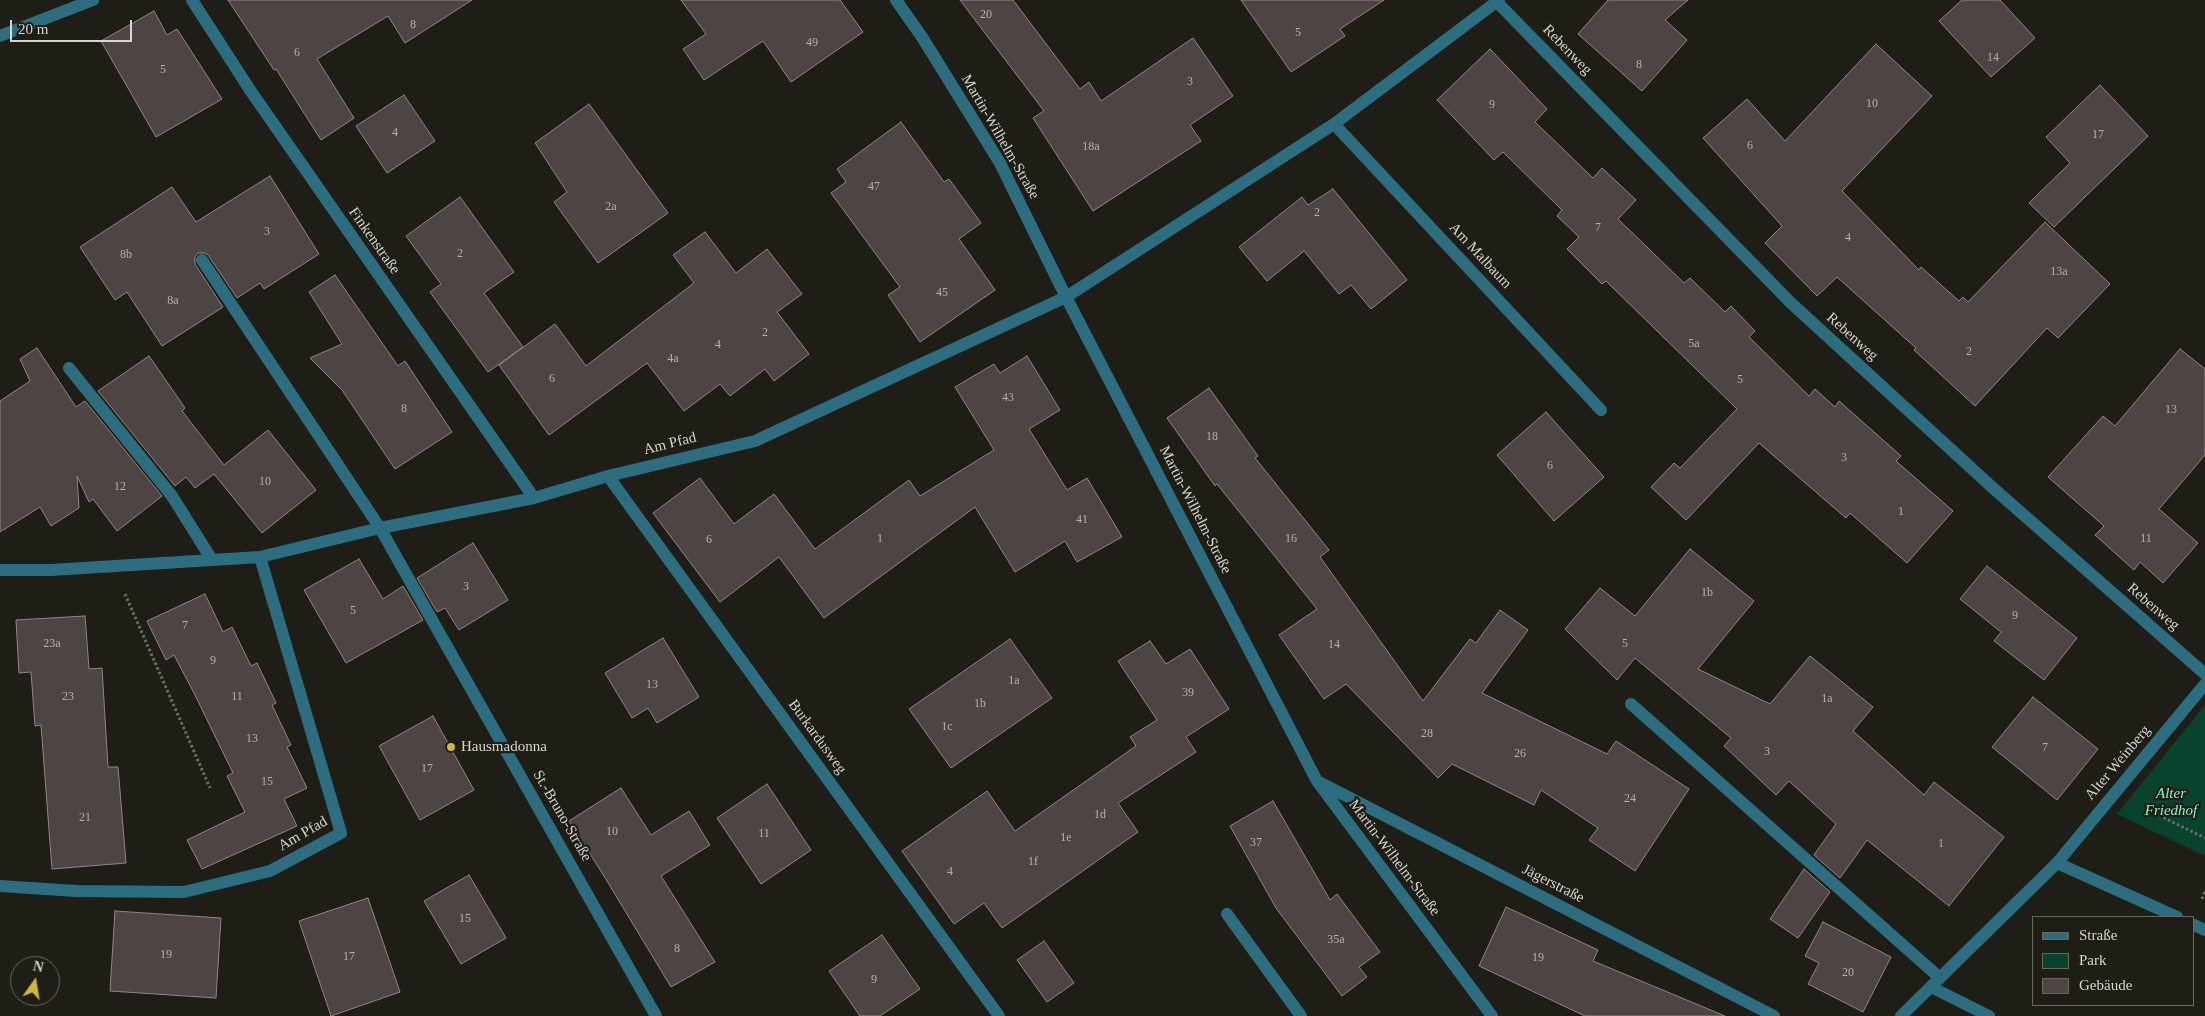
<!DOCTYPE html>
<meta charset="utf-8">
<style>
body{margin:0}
#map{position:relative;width:2205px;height:1016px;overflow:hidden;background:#1f1e16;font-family:Georgia,serif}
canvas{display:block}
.legend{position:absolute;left:2032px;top:916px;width:162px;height:90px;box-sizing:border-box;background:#1f1e16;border:1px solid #686760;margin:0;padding:6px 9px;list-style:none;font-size:15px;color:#d6d5d0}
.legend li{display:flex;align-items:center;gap:10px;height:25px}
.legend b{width:25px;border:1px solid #686760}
.north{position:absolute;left:10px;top:956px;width:50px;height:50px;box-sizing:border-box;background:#1f1e16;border:1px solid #686760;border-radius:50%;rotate:13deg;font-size:14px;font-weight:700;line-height:20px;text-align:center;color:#d6d5d0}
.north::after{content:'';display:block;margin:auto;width:18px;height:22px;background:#cfb837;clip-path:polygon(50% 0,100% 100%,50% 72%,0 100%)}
.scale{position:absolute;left:10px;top:20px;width:122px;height:22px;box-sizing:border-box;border:2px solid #d6d5d0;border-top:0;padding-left:6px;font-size:15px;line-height:18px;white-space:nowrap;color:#d6d5d0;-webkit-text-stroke:4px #1f1e16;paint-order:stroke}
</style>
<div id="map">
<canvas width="2205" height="1016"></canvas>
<ul class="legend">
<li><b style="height:6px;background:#2c6e7f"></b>Straße</li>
<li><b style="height:14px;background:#08442d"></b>Park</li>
<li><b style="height:14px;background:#4e4443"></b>Gebäude</li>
</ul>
<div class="north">N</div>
<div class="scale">20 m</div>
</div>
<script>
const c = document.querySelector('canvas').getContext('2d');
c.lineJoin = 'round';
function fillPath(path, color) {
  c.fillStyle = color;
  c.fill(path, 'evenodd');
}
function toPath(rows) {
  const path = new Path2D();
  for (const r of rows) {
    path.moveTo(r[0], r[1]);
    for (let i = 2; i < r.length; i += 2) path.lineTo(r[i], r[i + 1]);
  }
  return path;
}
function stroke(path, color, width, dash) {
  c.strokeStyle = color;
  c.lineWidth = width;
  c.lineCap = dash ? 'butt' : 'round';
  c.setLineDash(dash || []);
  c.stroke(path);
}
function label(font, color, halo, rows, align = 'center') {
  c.font = font + ' Georgia,serif';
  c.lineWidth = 4.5;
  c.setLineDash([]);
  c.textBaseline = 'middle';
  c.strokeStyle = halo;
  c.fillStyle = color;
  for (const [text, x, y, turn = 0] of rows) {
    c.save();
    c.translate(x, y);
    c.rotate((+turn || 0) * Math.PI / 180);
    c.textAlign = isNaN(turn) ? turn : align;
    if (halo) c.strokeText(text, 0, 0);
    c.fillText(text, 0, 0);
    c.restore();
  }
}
fillPath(toPath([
 [2205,705,2205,856,2117,814]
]), '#08442d');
const building = toPath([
 [228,0,472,0,405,43,388,16,317,59,354,118,321,140,276,69,274,70,228,0],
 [681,0,840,0,863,32,791,82,763,41,704,80,683,49,706,34,681,0],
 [960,0,1013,0,1080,89,1089,82,1101,101,1193,38,1233,96,1190,125,1201,141,1093,211,1033,118,1044,111,960,0],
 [1241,0,1384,0,1340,29,1345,36,1291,72,1241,0],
 [1608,0,1688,0,1665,20,1687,40,1642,91,1578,34,1608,0],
 [1962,0,2000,0,2035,38,1991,77,1939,21,1962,0],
 [154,11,167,35,177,29,222,99,156,137,101,41,154,11],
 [1876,44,1932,96,1842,191,1919,270,1921,267,1959,301,1963,297,1968,302,2045,222,2110,284,2058,338,2047,328,1975,406,1914,350,1916,348,1837,277,1817,296,1765,243,1782,226,1703,138,1747,99,1785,141,1876,44],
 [1490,49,1547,109,1535,122,1593,178,1602,168,1636,200,1618,219,1684,283,1690,278,1725,312,1731,306,1755,331,1749,337,1809,396,1815,389,1835,407,1839,401,1901,456,1896,461,1953,511,1907,563,1850,513,1846,518,1759,443,1686,520,1651,487,1674,463,1680,468,1737,409,1606,281,1602,284,1567,249,1579,237,1557,216,1562,210,1503,152,1494,160,1437,100,1490,49],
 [2100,85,2148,136,2054,227,2029,203,2070,163,2046,137,2100,85],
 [404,95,435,141,387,173,356,126,404,95],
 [589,104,668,213,598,263,554,202,567,192,535,143,589,104],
 [901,122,944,182,949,179,981,223,959,239,995,290,920,342,888,295,900,287,831,193,846,182,837,169,901,122],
 [270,176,319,254,264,289,260,283,237,298,208,255,205,253,198,253,195,257,195,264,223,307,162,346,127,292,115,300,80,247,172,187,196,222,270,176],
 [1333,189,1407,280,1371,309,1351,285,1339,294,1304,251,1267,281,1239,247,1302,197,1308,205,1333,189],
 [460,197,514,272,484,293,523,347,488,372,430,292,441,284,406,236,460,197],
 [705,232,736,273,767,249,802,294,777,312,809,354,774,381,765,369,730,396,720,384,684,411,647,363,549,435,499,365,555,324,586,366,694,283,673,255,705,232],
 [335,275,398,366,405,361,452,432,395,469,342,390,310,358,342,344,309,292,335,275],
 [37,348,76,407,85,401,162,496,117,531,93,499,89,502,77,476,79,508,51,526,40,507,0,532,0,401,30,381,20,359,37,348],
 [2180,349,2205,369,2205,455,2159,509,2198,543,2163,583,2140,562,2134,570,2095,535,2104,526,2048,477,2103,416,2115,426,2180,349],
 [149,356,185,408,182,411,224,465,268,430,316,490,262,533,214,474,195,488,186,477,175,486,98,391,149,356],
 [1027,356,1060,410,1029,429,1067,490,1087,478,1122,537,1077,562,1065,541,1015,572,975,507,824,618,779,557,720,602,653,513,700,478,734,524,774,494,815,549,909,480,920,496,994,450,955,387,994,364,1000,373,1027,356],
 [1209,388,1258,456,1255,458,1329,550,1320,557,1423,701,1470,639,1476,643,1500,610,1528,630,1482,693,1607,754,1616,741,1689,789,1635,871,1589,840,1598,828,1541,790,1534,805,1452,764,1438,778,1346,684,1324,699,1279,635,1317,609,1217,484,1215,486,1167,418,1209,388],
 [1546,412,1604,477,1554,521,1497,455,1546,412],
 [473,543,508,600,459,630,445,608,437,612,417,578,473,543],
 [1690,549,1754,601,1698,669,1770,704,1810,656,1873,707,1853,731,1924,795,1934,782,2004,837,1949,906,1867,840,1840,878,1814,855,1836,824,1789,781,1776,795,1724,746,1731,738,1635,658,1617,680,1565,629,1600,588,1635,616,1690,549],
 [359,559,383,599,403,586,423,620,346,663,304,590,359,559],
 [1987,566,2077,638,2044,680,1994,641,2001,632,1960,599,1987,566],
 [205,594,223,632,232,627,251,666,257,663,276,703,272,705,291,745,287,747,307,788,284,799,297,826,202,869,187,840,245,812,227,776,233,773,194,693,174,655,166,660,147,621,205,594],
 [85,616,89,669,102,668,108,767,118,767,126,863,52,869,41,725,35,726,31,672,19,673,16,620,85,616],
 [663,638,699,697,657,723,648,708,632,718,605,673,663,638],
 [1010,639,1052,698,951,768,909,709,1010,639],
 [1150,641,1166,664,1190,649,1229,709,1186,737,1196,752,1118,803,1138,832,1002,928,984,903,954,924,902,851,987,791,1015,831,1136,746,1130,737,1157,720,1118,661,1150,641],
 [2033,697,2098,749,2057,800,1992,747,2033,697],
 [433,716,474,790,420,820,379,746,433,716],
 [767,784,811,850,761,884,717,818,767,784],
 [621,788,651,835,689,811,710,845,661,876,715,962,671,987,604,876,569,821,621,788],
 [1273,801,1330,900,1337,894,1380,952,1359,967,1367,977,1342,996,1276,908,1230,826,1273,801],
 [1804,869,1830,892,1798,938,1770,919,1804,869],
 [469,875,506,938,461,964,424,901,469,875],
 [368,898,400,992,331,1016,299,921,368,898],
 [1506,907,1598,950,1593,961,1725,1016,1585,1016,1479,966,1506,907],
 [115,911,221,918,216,998,110,991,115,911],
 [1823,922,1891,957,1863,1012,1808,984,1819,963,1805,956,1823,922],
 [882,935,920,989,880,1016,860,1016,829,971,882,935],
 [1044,941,1074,983,1047,1002,1017,960,1044,941]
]);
fillPath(building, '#4e4443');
stroke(building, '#928686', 1);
stroke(toPath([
 [125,594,210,788],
 [2150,811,2205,838],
 [2202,899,2205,891]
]), '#6d6c66', 3, [2.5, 2.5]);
stroke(toPath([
 [192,0,250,90,534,498],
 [896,0,922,37,1000,163,1066,297,1317,781,1492,1016],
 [1495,0,1791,303,1993,488,2205,674],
 [0,36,93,0],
 [1334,124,1601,410],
 [202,260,380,528,656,1016],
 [69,368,172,496,212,560],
 [608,476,999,1016],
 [0,570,51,570,260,557,380,528,534,498,608,476,755,441,1066,297,1334,124,1499,0],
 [1631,704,1940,978],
 [1319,782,1774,1016],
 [2057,863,2177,917],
 [0,886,76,891,184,892,270,871,341,833,260,557],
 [1227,914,1301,1016],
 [2194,925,2205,930],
 [1931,987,1989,1016],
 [1901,1016,2057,863,2205,684]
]), '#2c6e7f', 12);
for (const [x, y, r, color] of [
 [451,747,5,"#cfb837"]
]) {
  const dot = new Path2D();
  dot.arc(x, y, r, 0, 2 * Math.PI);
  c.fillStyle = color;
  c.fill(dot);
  stroke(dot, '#1f1e16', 2);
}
label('12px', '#b4b1ad', null, [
 ["20",986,15],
 ["8",413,25],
 ["5",1298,33],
 ["49",812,43],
 ["6",297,53],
 ["14",1993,58],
 ["8",1639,65],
 ["5",163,70],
 ["3",1190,82],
 ["10",1872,104],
 ["9",1492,105],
 ["4",395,133],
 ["17",2098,135],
 ["6",1750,146],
 ["18a",1091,147],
 ["47",874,187],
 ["2a",611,207],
 ["2",1317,213],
 ["7",1598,228],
 ["3",267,232],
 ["4",1848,238],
 ["2",460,254],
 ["8b",126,255],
 ["13a",2059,272],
 ["45",942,293],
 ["8a",173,301],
 ["2",765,333],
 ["5a",1694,344],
 ["4",718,345],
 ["2",1969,352],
 ["4a",673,359],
 ["6",552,379],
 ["5",1740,380],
 ["43",1008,398],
 ["8",404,409],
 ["13",2171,410],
 ["18",1212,437],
 ["3",1844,458],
 ["6",1550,466],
 ["10",265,482],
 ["12",120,487],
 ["1",1901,512],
 ["41",1082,520],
 ["1",880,539],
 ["16",1291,539],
 ["11",2146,539],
 ["6",709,540],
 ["3",466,587],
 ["1b",1707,593],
 ["5",353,611],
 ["9",2015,616],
 ["7",185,626],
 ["23a",52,644],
 ["5",1625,644],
 ["14",1334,645],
 ["9",213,661],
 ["1a",1014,681],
 ["13",652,685],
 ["39",1188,693],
 ["23",68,697],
 ["11",237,697],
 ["1a",1827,699],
 ["1b",980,704],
 ["1c",947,727],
 ["28",1427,734],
 ["13",252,739],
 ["7",2045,748],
 ["3",1767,752],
 ["26",1520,754],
 ["17",427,769],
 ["15",267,782],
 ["24",1630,799],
 ["1d",1100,815],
 ["21",85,818],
 ["10",612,832],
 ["11",764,834],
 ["1e",1066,838],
 ["37",1256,843],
 ["1",1941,844],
 ["1f",1033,862],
 ["4",950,872],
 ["15",465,919],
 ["35a",1336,940],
 ["8",677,949],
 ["19",166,955],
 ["17",349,957],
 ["19",1538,958],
 ["20",1848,973],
 ["9",874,980]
]);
label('15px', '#d6d5d0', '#1f1e16', [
 ["Rebenweg",1567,50,46],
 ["Martin-Wilhelm-Straße",1000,137,60],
 ["Finkenstraße",374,241,55],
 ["Am Malbaum",1480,256,47],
 ["Rebenweg",1852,337,42],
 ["Am Pfad",670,444,-14],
 ["Martin-Wilhelm-Straße",1195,510,63],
 ["Rebenweg",2153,607,41],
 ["Burkardusweg",817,737,54],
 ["Alter Weinberg",2118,763,-50],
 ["St.-Bruno-Straße",562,816,60],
 ["Am Pfad",303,834,-30],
 ["Martin-Wilhelm-Straße",1394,858,53],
 ["Jägerstraße",1553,884,27]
]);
label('15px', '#d6d5d0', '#1f1e16', [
 ["Hausmadonna",461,747]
], 'left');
label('italic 15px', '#86f5c0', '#1f1e16', [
 ["Alter",2171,794],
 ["Friedhof",2171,811]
]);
</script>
